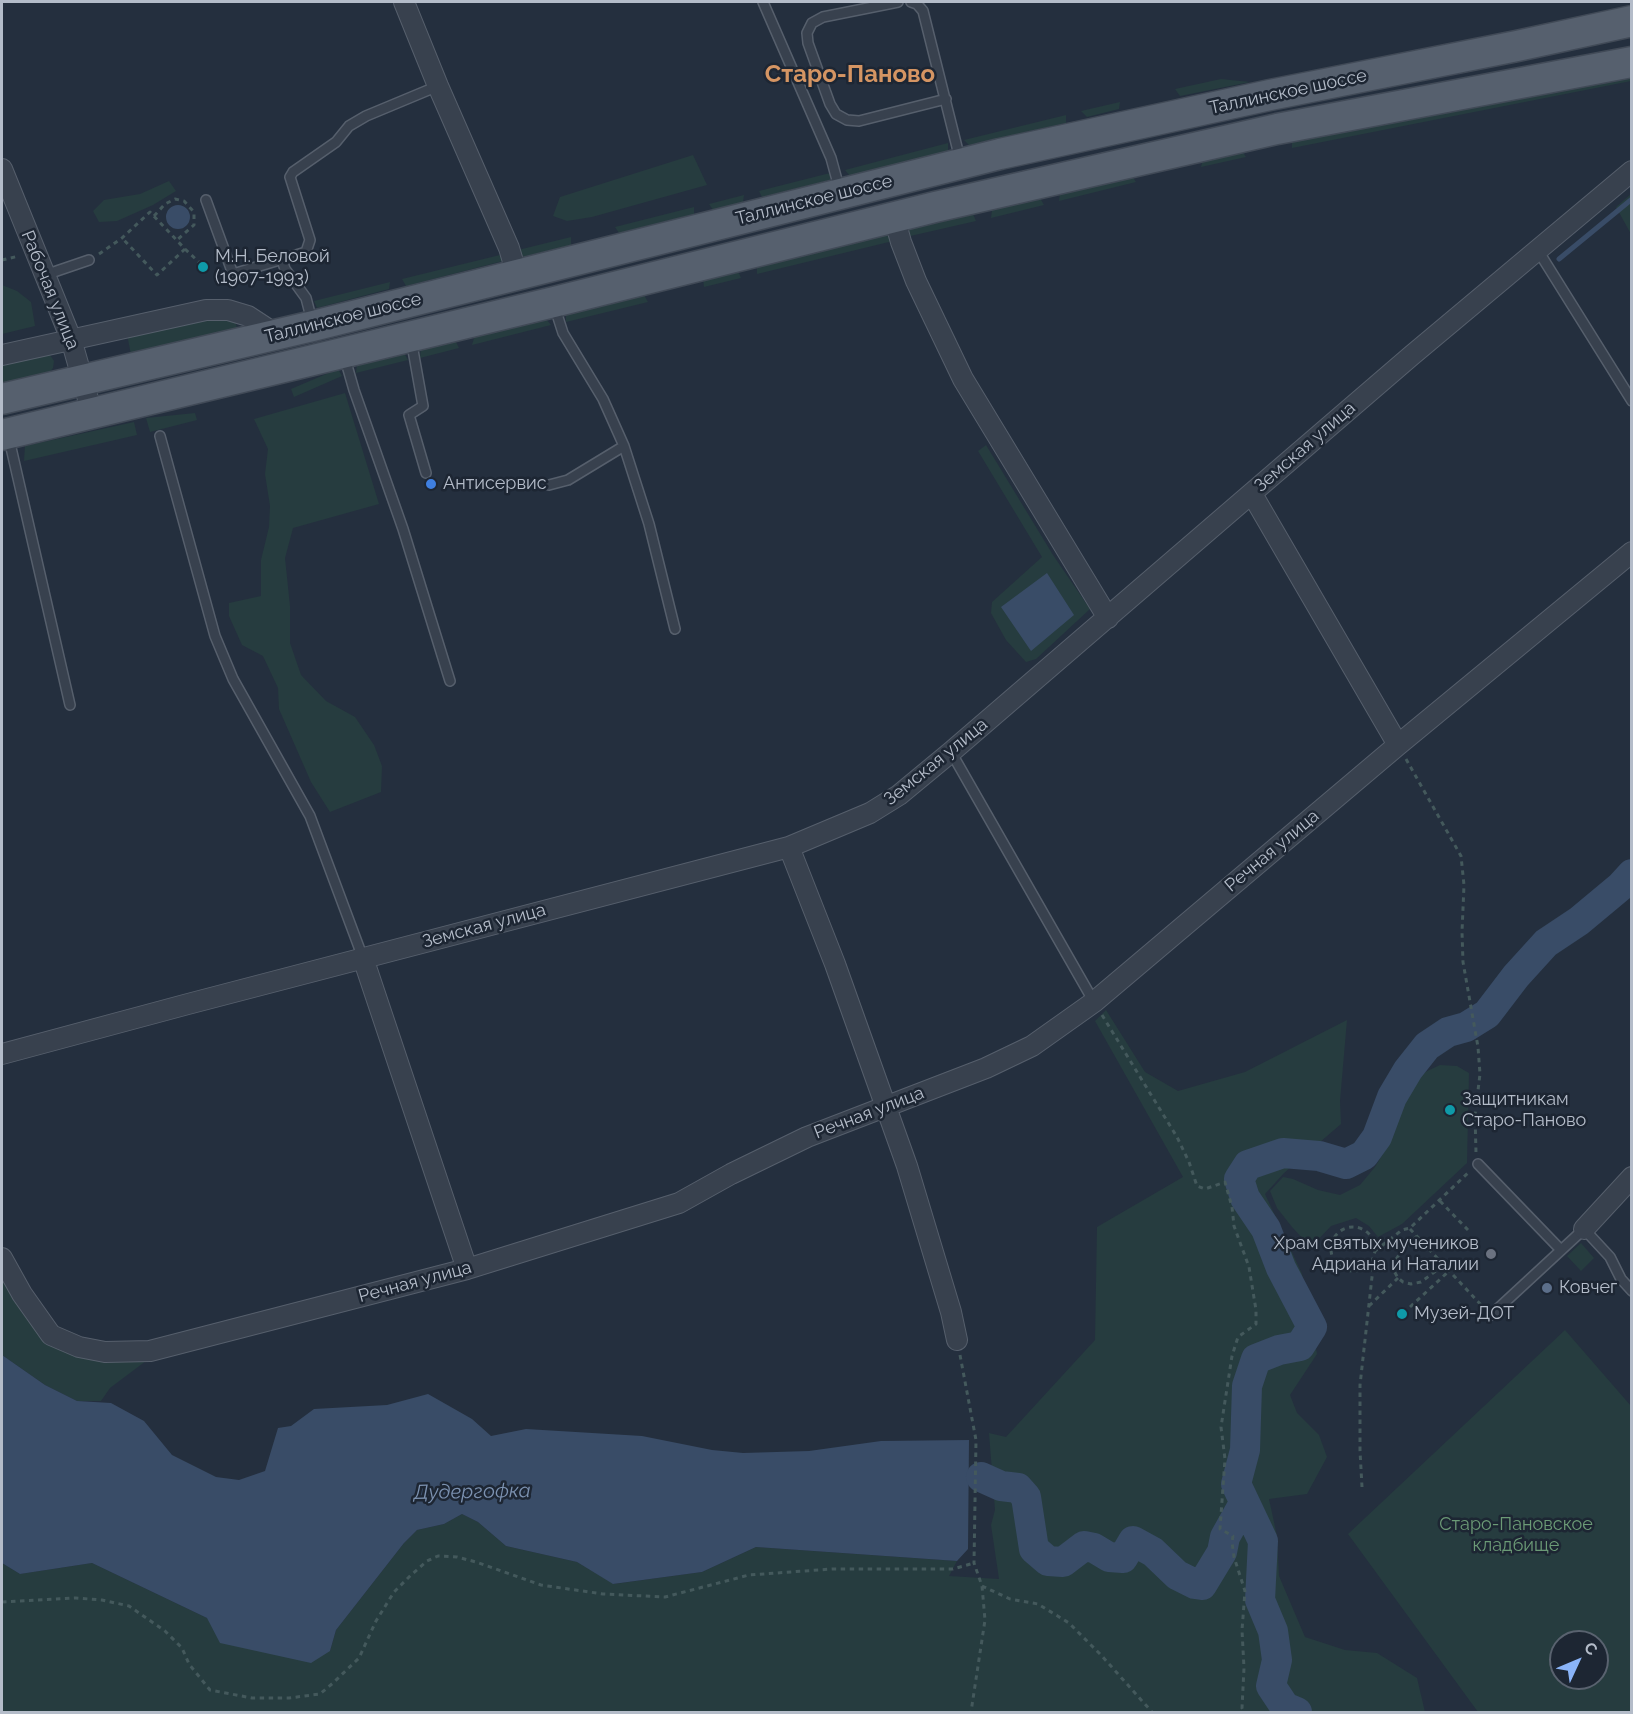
<!DOCTYPE html>
<meta charset="utf-8">
<style>
body{margin:0}
#map{position:relative;width:1633px;height:1714px;overflow:hidden;background:#242f3e;font-family:Raleway,sans-serif}
canvas{display:block}
.frame{position:absolute;inset:0;border:3px solid #b4bcc9;pointer-events:none}
.north{position:absolute;left:1549px;top:1630px;width:60px;height:60px;box-sizing:border-box;background:#1d2633;border:2px solid #59626f;border-radius:50%;rotate:46deg;font-size:16px;font-weight:700;line-height:24px;text-align:center;color:#b4bcc9}
.north::after{content:'';display:block;margin:auto;width:21px;height:27px;background:#8ab4f8;clip-path:polygon(50% 0,100% 100%,50% 72%,0 100%)}
</style>
<div id="map">
<canvas width="1633" height="1714"></canvas>
<div class="frame"></div>
<div class="north">С</div>
</div>
<script>
const c = document.querySelector('canvas').getContext('2d');
c.lineJoin = 'round';
function fillPath(path, color) {
  c.fillStyle = color;
  c.fill(path, 'evenodd');
}
function toPath(rows) {
  const path = new Path2D();
  for (const r of rows) {
    if (r.length === 3) {
      path.moveTo(r[0] + r[2], r[1]);
      path.arc(r[0], r[1], r[2], 0, 2 * Math.PI);
      continue;
    }
    path.moveTo(r[0], r[1]);
    for (let i = 2; i < r.length; i += 2) path.lineTo(r[i], r[i + 1]);
  }
  return path;
}
function stroke(path, color, width, dash) {
  c.strokeStyle = color;
  c.lineWidth = width;
  c.lineCap = dash ? 'butt' : 'round';
  c.setLineDash(dash || []);
  c.stroke(path);
}
function label(font, color, halo, rows, align = 'center') {
  c.font = font + ' Raleway,sans-serif';
  c.lineWidth = 5;
  c.setLineDash([]);
  c.textBaseline = 'middle';
  c.strokeStyle = halo;
  c.fillStyle = color;
  for (const [text, x, y, turn = 0] of rows) {
    c.save();
    c.translate(x, y);
    c.rotate((+turn || 0) * Math.PI / 180);
    c.textAlign = isNaN(turn) ? turn : align;
    if (halo) c.strokeText(text, 0, 0);
    c.fillText(text, 0, 0);
    c.restore();
  }
}
fillPath(toPath([
 [1221,79,1250,82,1180,96,1175,89],
 [1631,79,1631,81,1292,148,1292,141,1609,80],
 [1120,102,1119,109,1087,117,1081,111],
 [1066,115,1066,123,969,145,964,140],
 [948,143,948,151,850,176,845,170],
 [1242,151,1246,157,1201,167,1203,159],
 [693,155,707,185,592,217,567,221,553,216,560,197],
 [830,173,830,180,762,197,759,191],
 [1132,176,1136,182,1059,201,1060,193],
 [169,181,176,191,153,205,117,221,99,222,93,211,104,200,140,194],
 [1631,194,1631,234,1616,207],
 [744,195,743,202,713,210,709,204],
 [1040,198,1044,205,991,218,992,210],
 [694,207,694,214,619,233,615,227],
 [973,214,976,221,906,237,908,230],
 [888,234,893,241,757,274,757,266],
 [571,237,571,245,522,257,518,250],
 [504,254,503,261,406,286,402,279],
 [738,271,741,278,704,287,703,279],
 [390,282,389,289,317,308,314,301],
 [2,285,17,291,31,302,35,326,2,334],
 [644,295,648,302,566,322,566,313],
 [207,318,234,319,237,327,233,330,131,355,127,334],
 [546,319,551,325,472,345,475,335],
 [455,340,459,348,420,358,421,348],
 [44,353,50,355,54,361,53,368,49,373,2,385,2,363],
 [404,353,408,360,356,373,357,364],
 [338,369,342,376,294,397,291,389],
 [345,393,379,504,293,528,285,558,290,606,290,643,301,675,326,701,355,717,374,745,382,766,381,792,330,812,311,782,279,709,278,688,263,656,242,645,229,616,229,603,261,596,261,560,269,527,270,506,265,474,268,449,254,419],
 [195,413,197,420,150,432,146,418],
 [134,422,137,435,24,461,25,446],
 [986,445,1053,555,1090,609,1036,659,1026,662,1006,640,991,613,992,602,1042,557,978,451],
 [1106,1010,1145,1072,1178,1091,1245,1072,1347,1020,1340,1101,1341,1124,1284,1173,1265,1194,1302,1274,1317,1354,1290,1395,1297,1413,1319,1435,1327,1457,1307,1494,1269,1499,1277,1536,1279,1576,1305,1637,1345,1650,1377,1653,1417,1678,1425,1712,2,1712,2,1563,20,1574,92,1563,207,1618,330,1651,336,1630,404,1543,417,1530,444,1524,462,1514,478,1522,506,1546,577,1562,614,1584,702,1572,756,1547,957,1561,949,1576,999,1579,991,1525,995,1510,989,1433,1006,1437,1095,1340,1097,1227,1183,1177,1095,1021],
 [1440,1065,1457,1066,1469,1073,1467,1163,1402,1224,1378,1237,1369,1226,1356,1218,1331,1226,1313,1245,1305,1241,1292,1227,1277,1208,1270,1191,1283,1177,1293,1179,1318,1190,1340,1195,1360,1185,1375,1167,1387,1147,1395,1105,1405,1088,1421,1074],
 [1581,1243,1594,1258,1581,1271,1567,1256],
 [2,1273,44,1338,64,1352,93,1359,150,1358,110,1388,101,1401,77,1401,45,1385,2,1355],
 [1565,1330,1631,1406,1631,1712,1478,1712,1348,1534],
 [1561,1642,1597,1642,1597,1678,1561,1678]
]), '#263c3f');
fillPath(toPath([
 [178,217,12],
 [1047,573,1074,615,1031,651,1001,607],
 [2,1355,45,1385,77,1401,111,1403,144,1421,172,1455,216,1477,239,1480,265,1471,278,1428,291,1426,314,1409,387,1405,428,1394,472,1419,491,1436,526,1429,642,1436,712,1450,743,1453,809,1451,881,1441,969,1440,968,1549,957,1561,756,1547,702,1572,613,1584,577,1562,506,1546,478,1522,462,1514,444,1524,417,1530,404,1543,336,1630,330,1651,311,1663,220,1643,207,1618,92,1563,20,1574,2,1563]
]), '#394c67');
stroke(toPath([
 [1559,259,1632,199]
]), '#394c67', 5);
stroke(toPath([
 [981,1477,1001,1486,1018,1488,1026,1497,1034,1549,1048,1561,1063,1562,1084,1546,1094,1548,1109,1557,1123,1558,1133,1541,1153,1552,1177,1575,1195,1584,1202,1585,1222,1552,1225,1537,1244,1503],
 [1297,1712,1285,1707,1271,1686,1277,1660,1273,1631,1260,1600,1263,1541,1236,1484,1245,1450,1247,1386,1256,1359,1279,1350,1300,1346,1312,1327,1281,1268,1266,1229,1245,1198,1239,1179,1248,1165,1283,1153,1319,1156,1346,1164,1364,1155,1377,1137,1392,1097,1408,1070,1427,1046,1448,1032,1466,1027,1487,1014,1516,976,1546,943,1579,921,1621,886,1632,874]
]), '#394c67', 30);
const lane = toPath([
 [763,2,831,158,840,191],
 [898,2,823,17,812,23,807,33,808,43,830,104,836,114,847,120,859,121,946,99],
 [911,2,917,4,923,11,960,159],
 [206,200,233,274,306,252,310,240,290,177,293,172,336,142,349,126,366,116,438,86],
 [1537,249,1632,401],
 [282,260,285,269,306,298,312,321],
 [45,275,89,260],
 [554,305,563,333,603,399,624,446,649,524,675,629],
 [411,339,423,406,409,415,426,473],
 [344,355,354,390,403,529,450,681],
 [160,436,215,636,233,679,310,816,363,958],
 [9,439,70,705],
 [549,485,568,480,624,446],
 [951,752,1094,1002],
 [1478,1164,1560,1249],
 [1491,1315,1584,1229,1610,1257,1621,1279,1632,1291]
]);
const street = toPath([
 [404,2,438,86,509,248,517,275],
 [2,169,71,339,92,413],
 [894,217,901,242,916,281,963,379,1108,618],
 [2,355,206,310,228,310,248,316,277,335],
 [1252,494,1398,745],
 [789,847,835,964,907,1166,951,1312,957,1340],
 [363,958,467,1269],
 [2,1054,188,1004,789,847,870,813,899,795,951,752,1411,356,1632,171],
 [1584,1229,1632,1177],
 [2,1258,22,1294,51,1335,79,1347,105,1352,150,1351,467,1269,679,1203,731,1174,807,1137,986,1068,1032,1046,1094,1002,1398,745,1632,552]
]);
const primary = toPath([
 [2,399,313,326,1000,154,1270,95,1517,46,1632,21],
 [2,435,554,302,935,207,1277,129,1632,62]
]);
stroke(lane, '#565f6c', 12);
stroke(street, '#565f6c', 22);
stroke(primary, '#414a57', 33);
stroke(toPath([
 [154,216,165,204,175,199,184,201,194,212,194,225,177,240],
 [185,249,202,265],
 [99,254,122,238,150,212,185,249,157,275,122,238],
 [2,260,19,256],
 [1406,759,1461,856,1464,885,1462,932,1463,962,1478,1047,1480,1074,1475,1115,1476,1153],
 [1102,1015,1177,1137,1189,1162,1197,1186,1205,1189,1225,1182,1232,1207,1234,1226,1249,1267,1256,1310,1256,1324,1238,1337,1232,1356,1221,1427,1225,1459,1220,1529,1233,1536,1232,1542,1234,1557,1245,1591,1242,1630,1244,1668,1242,1708,1244,1712],
 [1440,1201,1468,1230],
 [1353,1249,22],
 [1410,1229,1483,1307],
 [1417,1236,1401,1252,1395,1261,1394,1271,1398,1278,1403,1282,1411,1284,1421,1282,1444,1265],
 [1375,1251,1402,1230,1410,1228,1470,1171],
 [1369,1306,1398,1278],
 [1410,1307,1449,1271],
 [960,1355,976,1440,974,1563,982,1586,985,1620,971,1712],
 [1362,1487,1360,1451,1360,1385,1373,1268,1369,1265],
 [982,1586,1010,1599,1038,1604,1069,1623,1101,1655,1152,1712],
 [2,1602,76,1598,102,1600,129,1606,165,1631,182,1648,189,1664,210,1690,252,1698,289,1698,320,1694,333,1683,359,1658,376,1621,394,1592,411,1575,427,1561,438,1556,457,1557,476,1562,541,1585,603,1594,665,1597,749,1575,832,1569,953,1569,974,1563]
]), '#44595c', 3, [4.5, 4.5]);
stroke(lane, '#38414e', 9);
stroke(street, '#38414e', 20);
stroke(primary, '#56606e', 30);
for (const [x, y, r, color] of [
 [203,267,6,"#0f9aa8"],
 [431,484,6,"#3f7fe0"],
 [1450,1110,6,"#0f9aa8"],
 [1491,1254,6,"#6b7280"],
 [1547,1288,6,"#5c6f8a"],
 [1402,1314,6,"#0f9aa8"]
]) {
  const dot = new Path2D();
  dot.arc(x, y, r, 0, 2 * Math.PI);
  c.fillStyle = color;
  c.fill(dot);
  stroke(dot, '#1d2633', 2);
}
label('18px', '#b4bcc9', '#1d2633', [
 ["Таллинское шоссе",1288,92,-12],
 ["Таллинское шоссе",814,200,-14],
 ["Рабочая улица",50,290,68],
 ["Таллинское шоссе",343,318,-14],
 ["Земская улица",1305,447,-41],
 ["Земская улица",936,762,-39],
 ["Речная улица",1272,851,-40],
 ["Земская улица",484,926,-15],
 ["Речная улица",869,1113,-21],
 ["Речная улица",415,1282,-15]
]);
label('18px', '#b4bcc9', '#1d2633', [
 ["М.Н. Беловой",215,257],
 ["(1907-1993)",215,278],
 ["Антисервис",443,484],
 ["Защитникам",1462,1100],
 ["Старо-Паново",1462,1121],
 ["Храм святых мучеников",1479,1244,"right"],
 ["Адриана и Наталии",1479,1265,"right"],
 ["Ковчег",1559,1288],
 ["Музей-ДОТ",1414,1314]
], 'left');
label('18px', '#6b9a76', '#1d2633', [
 ["Старо-Пановское",1516,1525],
 ["кладбище",1516,1546]
]);
label('italic 20px', '#7c92b1', '#1d2633', [
 ["Дудергофка",472,1492,-1]
]);
label('bold 24px', '#d59563', '#1d2633', [
 ["Старо-Паново",850,75]
]);
</script>
